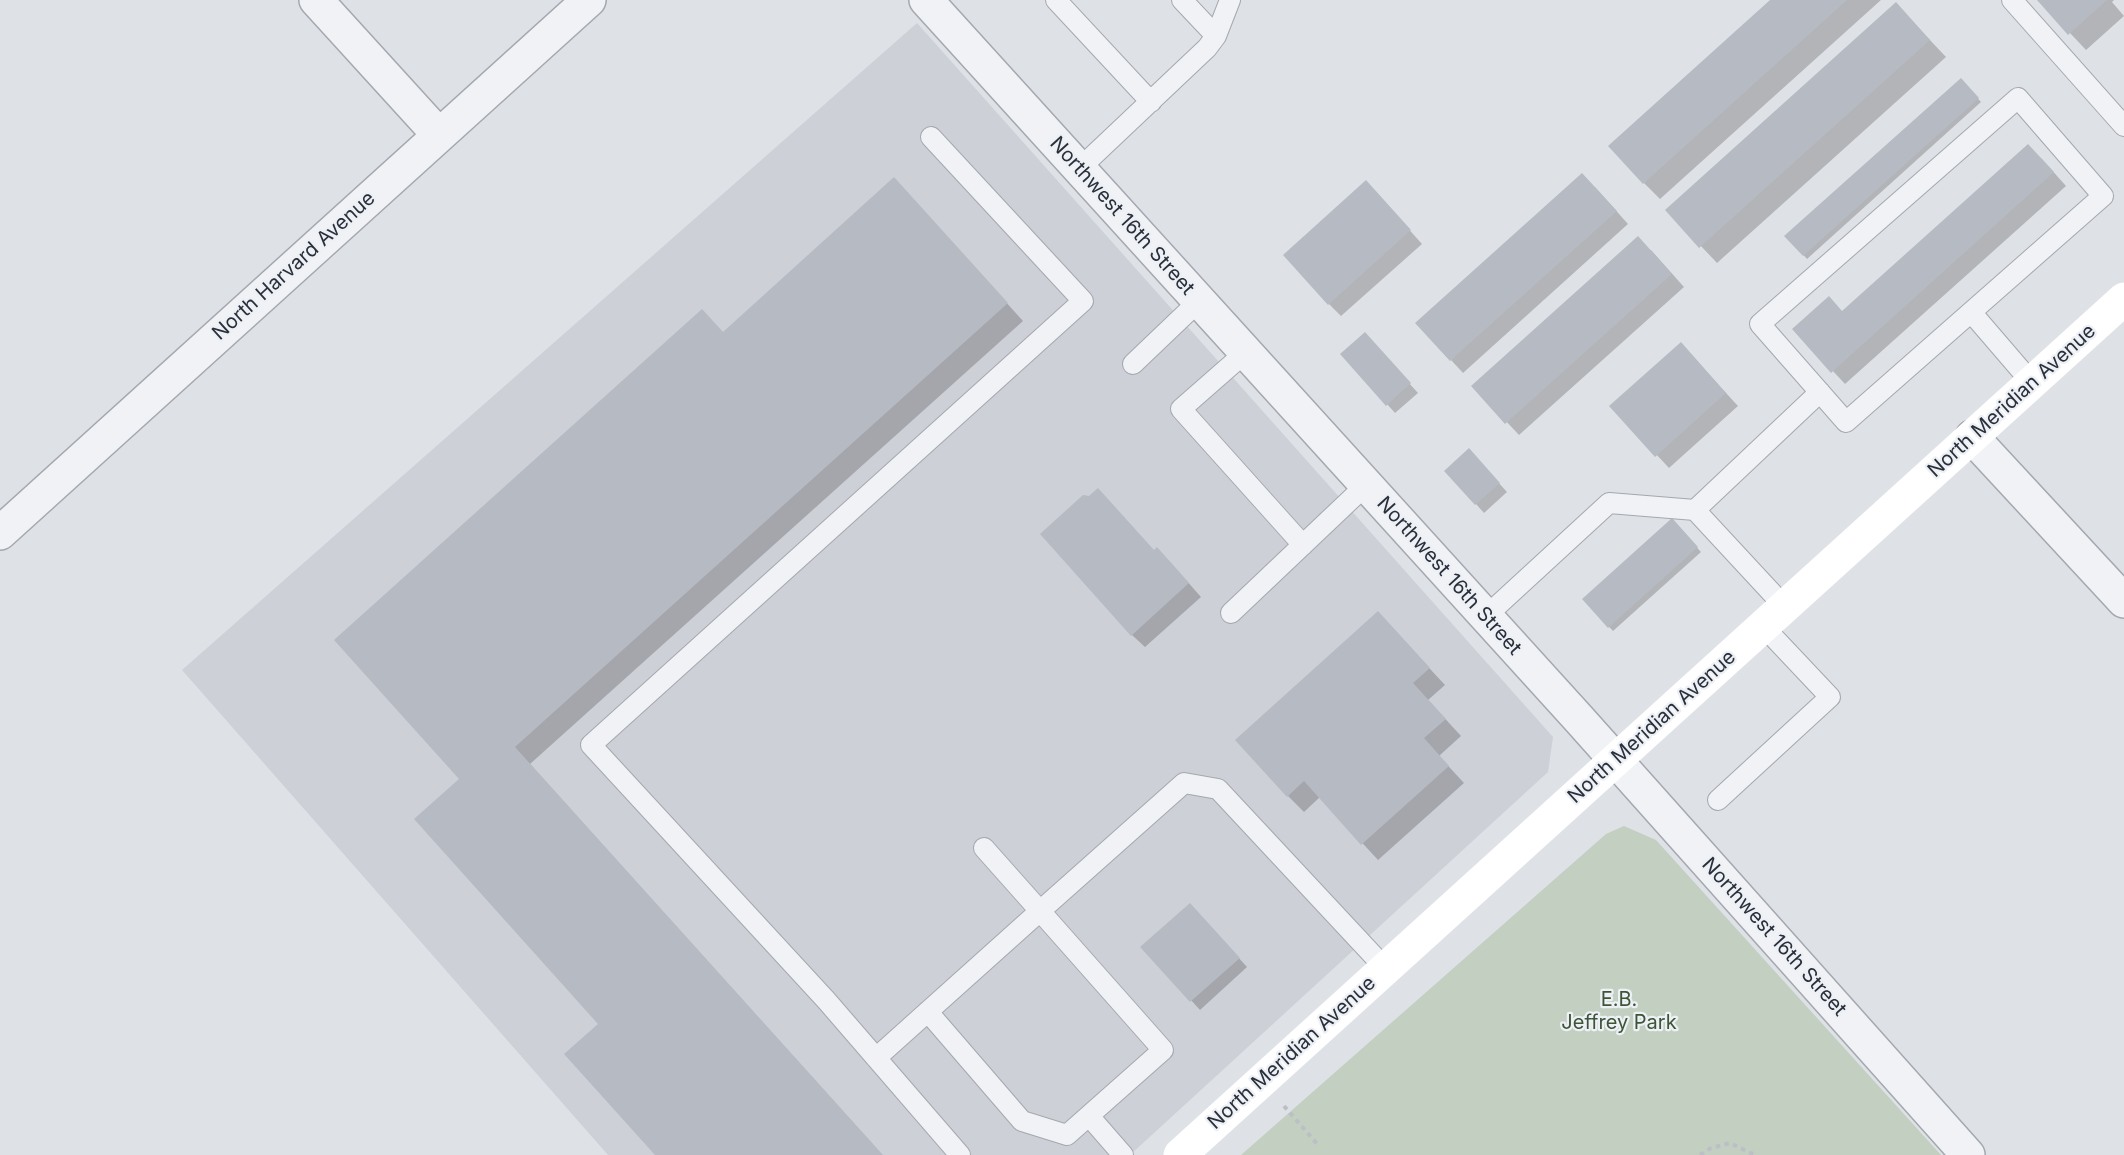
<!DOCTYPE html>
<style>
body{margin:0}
canvas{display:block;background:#dee1e6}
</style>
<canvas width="2124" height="1155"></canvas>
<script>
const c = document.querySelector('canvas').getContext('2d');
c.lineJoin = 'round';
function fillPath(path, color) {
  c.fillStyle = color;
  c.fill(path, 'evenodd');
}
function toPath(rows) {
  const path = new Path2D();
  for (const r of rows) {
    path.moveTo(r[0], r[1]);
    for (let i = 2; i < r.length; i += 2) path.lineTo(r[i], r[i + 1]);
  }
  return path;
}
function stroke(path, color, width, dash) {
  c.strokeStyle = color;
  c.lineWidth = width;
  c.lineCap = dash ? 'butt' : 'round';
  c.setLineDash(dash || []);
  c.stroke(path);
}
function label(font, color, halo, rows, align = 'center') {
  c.font = font + ' Inter,sans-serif';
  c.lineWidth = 4.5;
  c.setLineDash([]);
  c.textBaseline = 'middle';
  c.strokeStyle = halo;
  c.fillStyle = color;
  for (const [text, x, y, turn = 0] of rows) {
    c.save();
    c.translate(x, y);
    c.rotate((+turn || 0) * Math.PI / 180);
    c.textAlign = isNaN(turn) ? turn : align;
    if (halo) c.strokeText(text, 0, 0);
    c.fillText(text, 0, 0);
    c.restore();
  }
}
fillPath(toPath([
 [917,23,1553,737,1548,772,1130,1155,608,1155,182,670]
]), '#cdd0d7');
fillPath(toPath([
 [1624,826,1656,840,1941,1155,1241,1155,1606,834]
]), '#c3cfc0');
fillPath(toPath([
 [1772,0,1881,0,1660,199,1644,183],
 [2039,0,2114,0,2112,2,2124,16,2086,50],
 [1896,4,1946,57,1717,263,1667,210],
 [1961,80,1981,102,1807,259,1787,236],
 [2041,158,2066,186,1845,384,1794,329,1843,313],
 [1595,187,1628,224,1463,373,1451,360],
 [1378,195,1422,244,1341,316,1329,304],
 [910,196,1023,321,530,764,882,1155,657,1155,600,1024,461,779,724,333],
 [1651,250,1684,287,1519,435,1473,386],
 [1373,343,1418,393,1395,413,1387,404],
 [1693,357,1738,406,1669,468,1611,406],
 [1477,459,1507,492,1484,513,1476,504],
 [1672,520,1701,552,1613,631,1584,600],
 [1154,552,1170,562,1201,597,1145,647,1132,635],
 [1378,613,1445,685,1428,700,1461,736,1439,756,1464,783,1378,860,1320,797,1304,812,1288,796],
 [1198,913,1247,967,1200,1010,1143,947]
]), '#0003');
fillPath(toPath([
 [1770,0,1847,0,1643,184,1608,146],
 [2037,0,2107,0,2068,35],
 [1896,2,1930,40,1699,248,1665,210],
 [1961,78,1979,98,1803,256,1784,236],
 [2028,144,2054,172,1831,373,1792,329,1829,296,1842,311],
 [1582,173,1617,211,1450,361,1415,323],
 [894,177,1008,303,515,747,883,1155,655,1155,564,1054,598,1024,414,819,459,779,334,640,702,309,723,332],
 [1366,180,1411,230,1328,305,1283,255],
 [1638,236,1672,274,1505,424,1471,386],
 [1365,332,1411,383,1386,406,1340,354],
 [1681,342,1726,393,1655,457,1609,406],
 [1469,448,1500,483,1475,505,1444,471],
 [1098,488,1154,550,1157,547,1189,583,1131,636,1040,534,1083,495,1089,496],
 [1672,518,1698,547,1608,628,1582,599],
 [1378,611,1430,668,1413,683,1446,719,1424,738,1449,766,1361,845,1304,781,1287,797,1235,740],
 [1190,903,1240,958,1190,1002,1140,947]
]), '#b6bac2');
const service = toPath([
 [1056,0,1151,102],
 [1182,0,1216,36],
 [2012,0,2124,126],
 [2018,98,2103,196,1846,422,1760,324,2018,98],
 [931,137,1083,301,591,745,826,1000,960,1155],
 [1079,169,1207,48,1216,36,1230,0],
 [1971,312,2032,383],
 [1246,352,1181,409,1303,545],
 [1133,364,1199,301],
 [1695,510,1820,392],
 [1231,613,1366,485],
 [1485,617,1609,503,1695,510,1784,606],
 [1718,800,1830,697,1763,626],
 [984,848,1040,911,1184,783,1218,789,1385,968],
 [876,1058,1040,911,1163,1050,1067,1135,1022,1121,928,1012],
 [1089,1116,1123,1155]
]);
const minor = toPath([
 [316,0,439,135],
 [1972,437,2124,601],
 [0,533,589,0]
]);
const tertiary = toPath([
 [926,0,1579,719,1968,1155]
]);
stroke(service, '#a4a8af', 22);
stroke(minor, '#a4a8af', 36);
stroke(tertiary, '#a4a8af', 36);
stroke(toPath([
 [1284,1106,1318,1145],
 [1700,1155,1711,1148,1730,1143,1755,1155]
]), '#bcbfc5', 4, [4.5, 4.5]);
stroke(service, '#f0f2f5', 20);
stroke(minor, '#f0f2f5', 33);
stroke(tertiary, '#f0f2f5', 33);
stroke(toPath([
 [1180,1155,2124,299]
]), '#fff', 33);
label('20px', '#292f3b', '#edf0f4', [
 ["Northwest 16th Street",1122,216,48],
 ["North Harvard Avenue",294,266,-42],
 ["North Meridian Avenue",2012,401,-42],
 ["Northwest 16th Street",1449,576,48],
 ["North Meridian Avenue",1652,727,-42],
 ["Northwest 16th Street",1774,937,48],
 ["North Meridian Avenue",1292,1053,-42]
]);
label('20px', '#3c5538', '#edf0f4', [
 ["E.B.",1619,1000],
 ["Jeffrey Park",1619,1023]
]);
</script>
